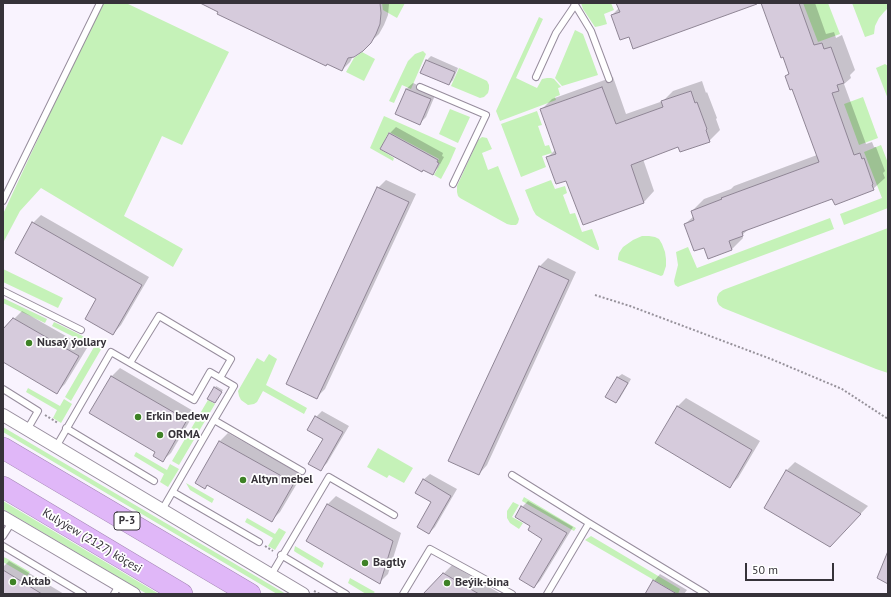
<!DOCTYPE html>
<meta charset="utf-8">
<style>
body{margin:0}
#map{position:relative;width:891px;height:597px;overflow:hidden;background:#f9f3fe;font-family:"PT Sans",sans-serif}
canvas{display:block}
.frame{position:absolute;inset:0;border:4px solid #363239;pointer-events:none}
.scale{position:absolute;left:745px;top:563px;width:89px;height:18px;box-sizing:border-box;border:2px solid #363239;border-top:0;padding-left:5px;font-size:12px;line-height:14px;white-space:nowrap;color:#363239;-webkit-text-stroke:3px #fff;paint-order:stroke}
</style>
<div id="map">
<canvas width="891" height="597"></canvas>
<div class="frame"></div>
<div class="scale">50 m</div>
</div>
<script>
const c = document.querySelector('canvas').getContext('2d');
c.lineJoin = 'round';
function fillPath(path, color) {
  c.fillStyle = color;
  c.fill(path, 'evenodd');
}
function toPath(rows) {
  const path = new Path2D();
  for (const r of rows) {
    path.moveTo(r[0], r[1]);
    for (let i = 2; i < r.length; i += 2) path.lineTo(r[i], r[i + 1]);
  }
  return path;
}
function stroke(path, color, width, dash) {
  c.strokeStyle = color;
  c.lineWidth = width;
  c.lineCap = dash ? 'butt' : 'round';
  c.setLineDash(dash || []);
  c.stroke(path);
}
function label(font, color, halo, rows, align = 'center') {
  c.font = font + ' "PT Sans",sans-serif';
  c.lineWidth = 3.5;
  c.setLineDash([]);
  c.textBaseline = 'middle';
  c.strokeStyle = halo;
  c.fillStyle = color;
  for (const [text, x, y, turn = 0] of rows) {
    c.save();
    c.translate(x, y);
    c.rotate((+turn || 0) * Math.PI / 180);
    c.textAlign = isNaN(turn) ? turn : align;
    if (halo) c.strokeText(text, 0, 0);
    c.fillText(text, 0, 0);
    c.restore();
  }
}
fillPath(toPath([
 [103,3,126,3,229,52,182,145,162,136,124,216,183,249,173,267,41,188,20,211,3,243,3,214,97,12],
 [382,3,405,3,397,18,383,10],
 [581,3,611,3,614,10,604,14,607,24,600,26,595,27,583,9],
 [803,3,828,3,840,34,818,42],
 [852,3,888,3,888,8,884,12,879,18,875,26,874,34,865,37],
 [539,17,543,19,516,78,537,88,542,79,547,78,551,78,554,79,561,87,558,88,560,95,555,97,556,100,500,121,496,111],
 [575,30,583,34,598,75,562,86,555,78],
 [423,51,426,54,411,89,402,85,394,103,389,101,408,61,415,54],
 [362,52,375,59,364,81,346,72,354,58],
 [885,64,888,66,888,99,876,68],
 [459,68,483,79,487,81,489,85,489,89,488,93,484,97,480,98,451,86],
 [863,97,878,138,859,145,844,104],
 [450,109,470,117,458,143,439,134],
 [537,111,542,125,538,126,545,146,549,145,552,153,542,156,546,167,521,177,501,124],
 [384,116,456,148,449,164,441,179,434,175,440,164,437,162,439,159,389,132,380,149,394,158,393,161,370,148],
 [482,137,487,138,492,149,482,153,488,170,498,166,519,219,518,223,516,225,511,225,507,224,460,198,458,196,457,192,457,186,478,140],
 [881,145,888,163,888,208,844,225,840,214,882,198,864,152],
 [551,180,555,189,565,186,567,193,563,195,570,214,575,213,582,232,592,229,599,248,599,250,597,250,542,219,536,215,533,210,525,190],
 [830,218,834,229,680,286,678,287,675,285,674,281,678,265,676,252,688,247,697,268],
 [888,228,888,373,876,369,723,308,719,305,717,301,717,297,719,293,723,290],
 [642,236,649,236,655,237,659,239,662,244,665,252,666,259,666,266,663,275,661,276,618,260,618,258,619,253,623,247,633,240],
 [3,269,63,298,58,308,3,282],
 [3,298,47,319,45,323,3,303],
 [54,322,103,346,71,401,65,397,94,347,52,326],
 [269,354,277,359,266,385,307,408,304,414,263,391,257,402,254,404,248,405,241,400,239,396,238,391,257,358,264,362],
 [28,388,60,406,64,399,72,404,61,423,53,418,57,410,26,392],
 [208,400,215,404,179,465,172,461],
 [3,427,286,594,277,594,3,432],
 [378,448,413,468,404,483,389,475,387,478,367,467],
 [136,452,167,470,170,464,179,469,168,487,160,482,164,474,134,456],
 [186,483,214,499,212,503,190,490],
 [524,497,576,528,574,531,522,501],
 [3,501,159,594,147,594,3,509],
 [513,502,519,505,512,517,523,523,519,529,510,523,507,518,507,511],
 [247,518,275,534,279,528,286,532,275,550,268,546,273,538,245,522],
 [591,536,680,589,678,594,585,540],
 [295,546,324,563,322,568,297,553,294,551],
 [3,557,6,558,30,572,27,576,3,562],
 [350,578,375,592,372,594,366,594,348,583]
]), '#c5f2b8');
fillPath(toPath([
 [206,3,389,3,389,4,388,15,384,25,379,34,362,50,353,56,350,62,342,70,220,11],
 [617,3,757,3,634,48,629,36,612,15,619,8],
 [762,3,815,3,826,34,834,32,836,38,842,35,855,70,850,75,851,78,844,84,866,144,872,142,874,147,876,147,885,171,883,173,885,178,873,189,833,197,750,228,742,235,743,238,732,249,705,246,685,224,694,216,692,211,704,199,731,189,734,186,817,155,793,88,786,76,789,73],
 [431,56,458,68,453,80,449,84,422,72,427,60],
 [613,77,626,114,663,101,673,91,702,81,706,93,707,92,717,118,716,119,720,130,709,141,679,146,643,159,654,191,644,202,583,224,567,179,548,157,556,149,541,110,552,99],
 [413,83,436,93,426,117,420,123,406,89],
 [396,127,443,153,442,156,444,157,438,168,432,174,424,169,422,171,382,149,390,133],
 [386,180,416,194,325,389,317,397,378,188],
 [41,215,149,277,121,325,113,334,98,299,33,223],
 [548,258,576,272,487,465,479,474,539,267],
 [22,311,87,348,65,384,57,392,3,361,3,330],
 [120,368,195,412,171,453,162,461,157,452,90,413,112,376],
 [622,374,631,379,620,398,616,402,607,396,618,377],
 [216,386,223,390,215,402,215,388],
 [686,398,760,441,738,478,730,486,656,443,678,406],
 [322,411,349,426,327,463,321,469,324,439,316,417],
 [228,433,302,475,280,512,272,520,208,484,205,488,196,483,220,441],
 [795,462,868,506,838,538,787,470],
 [430,474,457,489,435,527,429,533,432,502,423,480],
 [336,496,401,533,388,574,380,582,307,541,328,504],
 [528,501,573,527,540,581,534,587,543,538,532,525,517,516,522,507],
 [9,561,64,594,3,594,3,567],
 [452,565,501,594,424,594],
 [660,574,687,590,684,594,646,594,654,581]
]), '#0003');
const building = toPath([
 [200,3,380,3,381,13,380,24,376,34,371,43,363,51,354,57,348,58,342,71,327,64,326,66,217,14,218,12,200,3],
 [616,3,757,3,757,4,633,49,629,37,620,40,611,15,620,12,616,3],
 [761,3,799,3,814,45,822,43,824,49,831,47,844,83,837,85,839,91,832,93,854,155,860,153,862,159,864,158,873,184,872,185,874,190,835,205,832,199,742,232,743,236,729,241,732,250,708,259,704,248,694,251,684,224,694,220,691,211,722,199,721,198,819,162,792,89,790,90,785,76,789,74,783,57,781,58,761,3],
 [426,60,455,72,449,85,420,73,426,60],
 [602,87,616,124,663,107,661,101,691,91,695,103,697,102,707,129,706,130,710,142,680,152,678,147,631,165,644,203,583,225,566,181,556,184,546,157,556,154,540,109,602,87],
 [406,89,431,99,420,125,395,114,406,89],
 [389,133,438,160,437,162,439,163,433,175,423,170,422,172,380,149,389,133],
 [377,187,409,202,317,399,286,384,377,187],
 [32,222,142,285,113,335,85,319,96,299,15,253,32,222],
 [539,266,569,280,479,475,448,461,539,266],
 [13,318,79,356,57,394,3,362,3,329,13,318],
 [111,376,187,420,163,462,153,456,155,452,89,413,111,376],
 [617,377,628,383,616,403,605,397,617,377],
 [214,387,222,392,215,403,207,399,214,387],
 [677,406,752,450,730,488,655,443,677,406],
 [315,416,343,432,321,471,308,464,323,439,307,430,315,416],
 [219,441,294,483,272,522,207,485,205,489,195,483,219,441],
 [786,470,861,514,830,547,764,508,786,470],
 [423,479,451,496,429,534,417,527,431,502,415,493,423,479],
 [327,504,393,541,380,584,306,541,327,504],
 [521,506,567,533,534,588,519,579,542,539,528,530,530,526,515,517,521,506],
 [888,551,888,584,877,578,888,551],
 [3,570,42,594,3,594,3,570],
 [443,573,479,594,423,594,443,573],
 [653,580,677,594,645,594,653,580]
]);
fillPath(building, '#d6cbdc');
stroke(building, '#8f8595', 1);
const lane = toPath([
 [574,3,591,31,609,79],
 [536,77,556,33,575,5],
 [420,87,486,115,453,184],
 [3,201,100,3],
 [3,291,81,330],
 [130,363,159,316,231,359,220,378],
 [3,389,38,411,27,430],
 [66,428,154,481],
 [56,447,111,352,194,400,210,372,234,386,214,420],
 [512,475,589,523,706,594],
 [173,492,259,542],
 [162,510,214,420,302,471],
 [3,536,12,522],
 [3,546,83,594],
 [281,555,346,594],
 [271,575,329,477,394,515],
 [114,594,119,585],
 [403,594,430,549,512,594],
 [547,594,589,523]
]);
const street = toPath([
 [3,415,303,594],
 [3,517,134,594]
]);
const highway = toPath([
 [3,448,250,594],
 [3,487,182,594]
]);
stroke(lane, '#978d9d', 8);
stroke(street, '#978d9d', 14);
stroke(highway, '#a488b5', 22);
stroke(toPath([
 [595,295,630,306,771,359,842,389,888,419],
 [45,415,58,423],
 [265,546,273,551],
 [314,591,320,594]
]), '#97929b', 2, [2, 2]);
stroke(lane, '#fff', 6);
stroke(street, '#fff', 12);
stroke(highway, '#e0b7f8', 21);
for (const [x, y, r, color] of [
 [29,343,4,"#3e8226"],
 [138,417,4,"#3e8226"],
 [160,435,4,"#3e8226"],
 [243,480,4,"#3e8226"],
 [365,563,4,"#3e8226"],
 [13,582,4,"#3e8226"],
 [447,583,4,"#3e8226"]
]) {
  const dot = new Path2D();
  dot.arc(x, y, r, 0, 2 * Math.PI);
  c.fillStyle = color;
  c.fill(dot);
  stroke(dot, '#fff', 1.5);
}
for (const [x, y, w] of [
 [127,521,26]
]) {
  const box = new Path2D();
  box.roundRect(x - w / 2, y - 9, w, 18, 3);
  c.fillStyle = '#fff';
  c.fill(box);
  stroke(box, '#363239', 1);
}
label('bold 11px', '#363239', null, [
 ["P-3",127,521]
]);
label('bold 12px', '#363239', '#fff', [
 ["Nusaý ýollary",37,343],
 ["Erkin bedew",146,417],
 ["ORMA",168,435],
 ["Altyn mebel",251,480],
 ["Bagtly",373,563],
 ["Aktab",21,582],
 ["Beýik-bina",455,583]
], 'left');
label('12px', '#363239', '#fff', [
 ["Kulyýew (2127) köçesi",92,541,31]
]);
</script>
